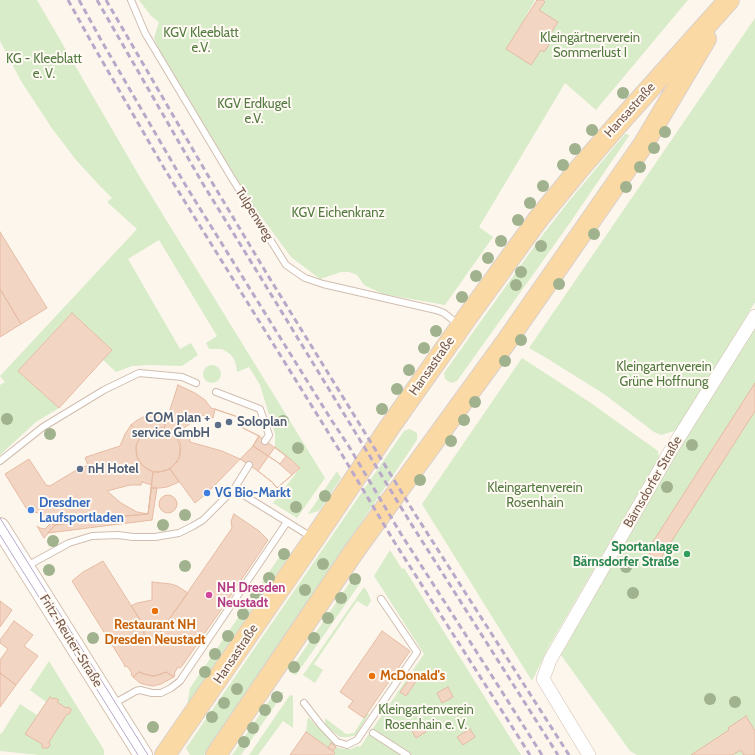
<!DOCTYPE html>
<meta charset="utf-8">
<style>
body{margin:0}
canvas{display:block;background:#fdf6ec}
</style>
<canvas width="755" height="755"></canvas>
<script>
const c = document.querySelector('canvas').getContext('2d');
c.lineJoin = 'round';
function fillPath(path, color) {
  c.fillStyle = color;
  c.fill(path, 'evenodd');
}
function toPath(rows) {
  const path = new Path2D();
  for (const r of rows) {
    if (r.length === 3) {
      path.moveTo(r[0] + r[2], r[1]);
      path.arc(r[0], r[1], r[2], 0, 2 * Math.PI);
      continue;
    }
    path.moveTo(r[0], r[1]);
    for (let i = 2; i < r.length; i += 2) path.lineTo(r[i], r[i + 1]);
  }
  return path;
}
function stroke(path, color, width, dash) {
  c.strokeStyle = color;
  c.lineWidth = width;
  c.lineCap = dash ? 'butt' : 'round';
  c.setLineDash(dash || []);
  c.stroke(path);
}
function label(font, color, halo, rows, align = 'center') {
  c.font = font + ' Cabin,sans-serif';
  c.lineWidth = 4;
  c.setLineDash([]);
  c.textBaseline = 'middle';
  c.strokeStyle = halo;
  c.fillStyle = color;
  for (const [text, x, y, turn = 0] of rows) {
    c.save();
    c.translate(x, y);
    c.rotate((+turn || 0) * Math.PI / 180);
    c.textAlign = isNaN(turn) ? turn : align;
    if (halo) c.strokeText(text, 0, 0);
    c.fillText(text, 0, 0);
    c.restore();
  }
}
fillPath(toPath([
 [0,0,37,0,141,179,325,478,297,518,273,503,300,468,289,458,275,447,275,434,260,385,249,367,237,372,236,365,234,359,230,354,222,349,209,349,206,343,217,336,159,240,128,259,180,349,191,343,198,355,182,366,149,365,132,366,116,372,103,360,112,350,72,313,18,371,59,408,36,422,0,455,0,385,5,382,0,376,137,229,107,202,112,198,99,185,76,160,51,127,21,81,0,41],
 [139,0,535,0,521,25,537,0,688,0,596,110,565,83,479,227,493,237,445,305,383,294,364,285,357,275,349,272,341,272,320,279,291,257,249,200,158,48,154,38,159,22,151,16],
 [755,18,755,302,678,430,661,435,654,432,604,394,548,359,529,348],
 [625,134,628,134,629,136,567,227,457,381,451,383,445,379,444,373,541,237,569,201],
 [755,328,755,755,637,755,630,751,561,655,675,454],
 [522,358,588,401,658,451,659,458,549,646,532,681,422,504],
 [212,374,9],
 [410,429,417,433,417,440,204,755,190,755,186,748,404,431],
 [158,450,9],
 [337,471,341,478,319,511,308,514],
 [390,550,402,569,404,568,521,755,333,755,335,753,333,751,306,732,308,717,338,748,344,749,351,749,358,746,360,747,424,654,374,576],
 [280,556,288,557,187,705,190,688],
 [355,575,361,582,296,675,289,672],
 [364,587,368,593,371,601,367,607,357,601,314,664,323,670,315,683,303,675],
 [49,661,104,750,104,755,39,755,0,751,0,734,2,733,20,704,37,715,46,702,30,690],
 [284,692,241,755,232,755,274,694],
 [290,695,293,696,293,728,283,721,258,755,249,755],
 [367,713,369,714,356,735,349,737,340,737,325,725,325,718,346,734,354,733]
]), '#d8ecc9');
const building = toPath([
 [537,0,543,0,545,2,539,10,558,22,545,42,549,45,544,52,541,50,531,65,506,49,537,0],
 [0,232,47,308,21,324,0,289,0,232],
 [0,289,21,324,0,337,0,289],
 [72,313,112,350,59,408,18,371,72,313],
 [755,383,755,411,664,553,658,564,647,551,755,383],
 [178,385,195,393,205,400,211,408,244,419,241,427,259,436,253,446,207,493,195,503,170,469,178,461,180,457,181,446,179,440,174,434,170,431,164,428,178,385],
 [215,409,244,419,241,427,259,436,253,446,276,461,292,475,277,488,272,482,258,471,240,459,222,451,190,442,189,436,184,428,202,415,213,418,215,409],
 [159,413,168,415,164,428,154,428,150,429,141,435,131,425,136,421,143,417,151,414,159,413],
 [131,425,141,435,138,442,136,446,137,457,143,466,153,472,148,514,103,518,55,525,51,523,45,516,35,512,32,514,28,511,5,474,29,459,46,485,50,486,73,472,88,465,85,458,86,457,120,446,125,434,131,425],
 [158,450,22],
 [259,436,286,456,280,464,253,446,259,436],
 [275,447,289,458,300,468,277,488,272,482,258,471,275,447],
 [170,469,179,482,167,487,160,488,151,488,153,472,159,472,170,469],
 [142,482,152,485,148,514,137,512,121,503,107,491,130,485,141,485,142,482],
 [151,488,157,488,152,520,48,533,55,525,103,518,148,514,151,488],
 [168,504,9],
 [234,514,259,531,268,540,223,607,182,666,180,668,178,667,174,674,175,675,174,677,166,672,158,675,153,676,144,674,139,672,133,677,131,674,132,673,127,666,125,667,124,664,72,581,83,572,103,561,144,626,144,634,145,638,148,641,153,642,157,640,160,636,161,631,232,528,231,521,234,514],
 [51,523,55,525,44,538,37,526,40,528,45,529,51,523],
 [152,582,171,584,177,586,188,593,161,631,160,636,157,640,153,642,148,641,145,638,144,634,144,626,131,606,137,603,152,600,152,582],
 [0,601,12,610,0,627,0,601],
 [14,621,33,635,24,646,38,656,16,685,0,673,0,660,8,649,0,643,0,640,14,621],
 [382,631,410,651,364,718,348,707,353,701,340,692,382,631],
 [139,672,144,674,153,676,158,675,166,672,174,677,161,684,153,686,147,685,140,683,133,677,139,672],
 [0,673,16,685,0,707,0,673],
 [411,677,417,680,406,696,400,692,411,677],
 [448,687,453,697,442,703,437,693,448,687],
 [50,697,53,699,54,698,59,700,57,702,66,708,68,707,71,709,71,711,69,714,67,714,49,742,50,745,48,748,44,748,42,747,42,744,25,734,50,697],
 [746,716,755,731,755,755,744,755,741,750,732,755,691,755,729,730,728,728,746,716],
 [420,722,426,732,416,738,410,727,420,722],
 [470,729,475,737,463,745,457,737,470,729],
 [306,732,333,751,335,753,333,755,290,755,306,732],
 [331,743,336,747,333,751,328,748,331,743]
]);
fillPath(building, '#f3d5c3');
stroke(building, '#e6bba3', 1);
const service = toPath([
 [131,0,145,33,230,175,286,265,305,278,323,284,436,310,444,313,459,325],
 [216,392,260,409,269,435,265,441],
 [0,461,43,427,104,390,139,373,182,377,196,383],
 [234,489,313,538],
 [27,566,69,543,92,536,118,535,133,537,155,537,179,533,193,526,203,520,234,489,249,465],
 [304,703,321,725,337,742,347,745,357,740,417,652,381,599],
 [113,704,136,691,140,690,152,693,161,693,171,688,180,681,287,522],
 [373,733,407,755]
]);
const minor = toPath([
 [589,755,543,679,550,660,671,450,755,316]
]);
const secondary = toPath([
 [0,527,143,755]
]);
const primary = toPath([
 [165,755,314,539,389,428,468,316,539,218,580,168,619,123,729,0],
 [216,755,355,550,506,342,643,145,706,39]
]);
stroke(service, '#d1beb0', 8);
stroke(minor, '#d1beb0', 14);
stroke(secondary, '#d6c0b0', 20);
stroke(primary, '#dad1cd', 22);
stroke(service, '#fff', 6);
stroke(minor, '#fff', 13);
stroke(secondary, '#fff', 18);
stroke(primary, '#fbd9a5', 20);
stroke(toPath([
 [0,518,148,755],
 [0,535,138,755]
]), '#b9a8c9', 1);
stroke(toPath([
 [68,0,93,45,164,168,341,453,395,543,530,755],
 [79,0,101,40,186,186,332,421,348,445,401,534,492,676,542,755],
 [97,0,203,184,261,278,410,522,558,755],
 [106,0,210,179,267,274,415,514,569,755]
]), '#b9a8c9', 3, [6, 4]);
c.fillStyle = '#a0b28e';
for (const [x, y] of [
 [623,93],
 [592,130],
 [665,132],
 [654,148],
 [575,149],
 [563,165],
 [640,167],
 [543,186],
 [626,187],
 [530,203],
 [518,220],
 [594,234],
 [501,241],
 [541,246],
 [488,258],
 [521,272],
 [476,276],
 [559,284],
 [516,285],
 [462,297],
 [436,331],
 [521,340],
 [424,348],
 [505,361],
 [409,370],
 [397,389],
 [475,402],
 [382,409],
 [7,419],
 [464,420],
 [283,421],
 [50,434],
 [451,441],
 [692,445],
 [298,448],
 [420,480],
 [667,487],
 [325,496],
 [296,507],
 [185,515],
 [163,525],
 [53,541],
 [284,554],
 [323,564],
 [185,566],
 [626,567],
 [49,570],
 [269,578],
 [355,579],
 [305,590],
 [633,593],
 [256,595],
 [341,598],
 [243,614],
 [328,618],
 [228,636],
 [93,638],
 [314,638],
 [215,654],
 [294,667],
 [205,672],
 [237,689],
 [277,697],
 [710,699],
 [735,702],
 [224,703],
 [265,710],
 [212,717],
 [153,727],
 [253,728],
 [244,742]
]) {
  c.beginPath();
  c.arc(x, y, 6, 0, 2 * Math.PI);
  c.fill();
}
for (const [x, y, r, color] of [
 [229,422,4,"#5c6f8a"],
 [218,425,4,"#5c6f8a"],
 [80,469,4,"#5c6f8a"],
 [207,493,4,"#3f7fe0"],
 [31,510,4,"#3f7fe0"],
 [687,554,4,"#2e9e5b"],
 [209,595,4,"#d1479c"],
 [155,611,4,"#e8710a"],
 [372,676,4,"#e8710a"]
]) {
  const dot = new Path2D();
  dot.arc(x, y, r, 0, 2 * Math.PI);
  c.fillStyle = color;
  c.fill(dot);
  stroke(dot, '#fffaf3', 1.5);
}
label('13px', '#537a41', '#fffaf3', [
 ["KGV Kleeblatt",201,33],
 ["e.V.",201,48],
 ["Kleingärtnerverein",590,38],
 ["Sommerlust I",590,53],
 ["KG - Kleeblatt",44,59],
 ["e. V.",44,74],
 ["KGV Erdkugel",254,104],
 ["e.V.",254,119],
 ["KGV Eichenkranz",338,213],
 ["Kleingartenverein",664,367],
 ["Grüne Hoffnung",664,382],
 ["Kleingartenverein",535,488],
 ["Rosenhain",535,503],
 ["Kleingartenverein",426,710],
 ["Rosenhain e. V.",426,725]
]);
label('13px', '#7a5c4d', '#fffaf3', [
 ["Hansastraße",630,110,-48],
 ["Tulpenweg",254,214,58],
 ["Hansastraße",432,366,-55],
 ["Bärnsdorfer Straße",653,482,-60],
 ["Fritz-Reuter-Straße",71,641,58],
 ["Hansastraße",236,654,-56]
]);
label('bold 13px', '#4e5e75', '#fffaf3', [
 ["COM plan +",210,418,"right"],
 ["service GmbH",210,433,"right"],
 ["Soloplan",237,422],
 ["nH Hotel",88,469]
], 'left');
label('bold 13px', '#366cbe', '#fffaf3', [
 ["VG Bio-Markt",215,493],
 ["Dresdner",39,503],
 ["Laufsportladen",39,518]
], 'left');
label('bold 13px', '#27864d', '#fffaf3', [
 ["Sportanlage",679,547],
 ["Bärnsdorfer Straße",679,562]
], 'right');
label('bold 13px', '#b23c85', '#fffaf3', [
 ["NH Dresden",217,588],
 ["Neustadt",217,603]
], 'left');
label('bold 13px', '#c56008', '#fffaf3', [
 ["Restaurant NH",155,625],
 ["Dresden Neustadt",155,640],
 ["McDonald's",380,676,"left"]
]);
</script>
